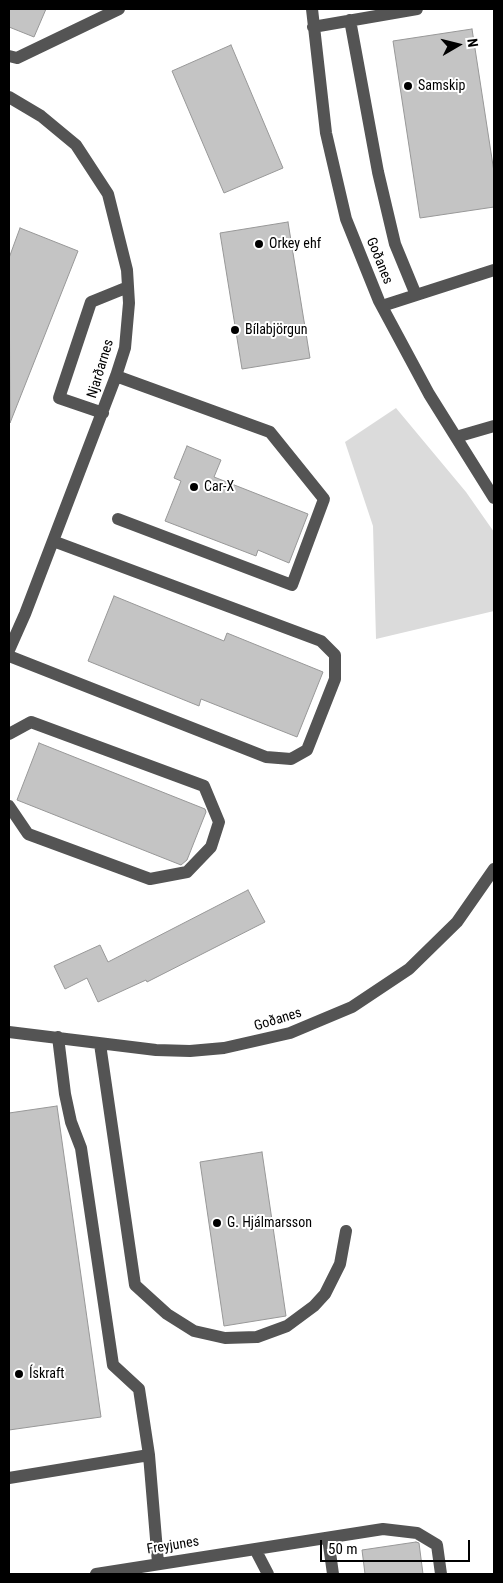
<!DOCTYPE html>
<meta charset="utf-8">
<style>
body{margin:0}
#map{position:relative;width:503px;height:1583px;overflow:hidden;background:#fff;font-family:"Roboto Condensed",sans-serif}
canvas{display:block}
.frame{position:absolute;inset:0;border:10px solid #000;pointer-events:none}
.north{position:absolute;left:433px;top:20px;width:50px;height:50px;-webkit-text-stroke:4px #fff;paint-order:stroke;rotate:82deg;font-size:14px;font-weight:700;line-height:20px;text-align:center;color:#000}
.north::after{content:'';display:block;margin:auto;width:18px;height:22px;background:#000;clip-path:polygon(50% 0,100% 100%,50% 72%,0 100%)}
.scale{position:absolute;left:320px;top:1540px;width:150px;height:22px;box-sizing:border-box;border:2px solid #000;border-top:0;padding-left:6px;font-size:15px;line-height:18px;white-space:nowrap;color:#000;-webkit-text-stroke:4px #fff;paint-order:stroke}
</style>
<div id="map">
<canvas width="503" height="1583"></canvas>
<div class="frame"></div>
<div class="north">N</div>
<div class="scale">50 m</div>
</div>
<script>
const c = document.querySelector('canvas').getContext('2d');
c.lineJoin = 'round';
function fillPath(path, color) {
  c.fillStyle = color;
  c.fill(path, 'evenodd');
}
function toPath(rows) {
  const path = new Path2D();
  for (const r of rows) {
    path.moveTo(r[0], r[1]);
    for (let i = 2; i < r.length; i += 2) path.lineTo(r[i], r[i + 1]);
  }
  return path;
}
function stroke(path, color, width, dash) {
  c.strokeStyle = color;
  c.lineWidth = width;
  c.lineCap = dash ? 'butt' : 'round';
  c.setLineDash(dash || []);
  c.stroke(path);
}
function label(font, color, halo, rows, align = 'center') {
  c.font = font + ' "Roboto Condensed",sans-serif';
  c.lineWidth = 4;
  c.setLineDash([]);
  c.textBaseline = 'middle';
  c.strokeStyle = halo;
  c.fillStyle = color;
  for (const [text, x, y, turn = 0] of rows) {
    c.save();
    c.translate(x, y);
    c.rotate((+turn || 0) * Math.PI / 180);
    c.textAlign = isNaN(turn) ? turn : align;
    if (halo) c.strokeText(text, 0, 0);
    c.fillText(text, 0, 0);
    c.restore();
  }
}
fillPath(toPath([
 [396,408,466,492,494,532,494,611,376,639,373,526,345,442]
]), '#dbdbdb');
const building = toPath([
 [9,9,46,9,34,37,9,27,9,9],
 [472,29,494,172,494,207,420,218,393,41,472,29],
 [231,45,283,168,224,193,172,71,231,45],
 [288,222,310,358,242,369,220,233,288,222],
 [20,228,78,251,10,423,9,258,20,228],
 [187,446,221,460,214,477,308,514,289,563,258,550,256,556,165,521,181,481,174,478,187,446],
 [114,596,224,641,227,633,323,672,297,737,201,699,199,706,88,661,114,596],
 [39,743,205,809,206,812,187,860,181,865,17,800,39,743],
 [248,890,265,922,147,982,146,980,98,1002,87,978,65,989,54,966,100,945,108,962,248,890],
 [57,1106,101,1417,9,1430,9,1113,57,1106],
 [262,1152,286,1316,224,1326,200,1162,262,1152],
 [416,1542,419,1543,423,1574,365,1574,362,1550,416,1542]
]);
fillPath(building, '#c4c4c4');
stroke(building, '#989898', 1);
stroke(toPath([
 [312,9,326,133,346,219,379,301,429,394,494,498],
 [350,20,378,172,395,244,416,295],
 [313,27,417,9],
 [9,56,17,58,119,9],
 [9,97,41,116,76,145,108,194,127,270,129,303,125,348,116,376,25,614,9,650],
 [382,306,494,270],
 [116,376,270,432,324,499,292,585,118,519],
 [103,413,59,398,91,302,128,287],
 [456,437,494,426],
 [9,656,266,757,291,759,307,750,335,679,335,655,321,641,53,541],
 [9,734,31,722,204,786,219,822,211,847,187,872,150,879,28,834,9,806],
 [9,1032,156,1050,190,1051,224,1048,290,1033,352,1007,409,969,457,922,494,869],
 [58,1037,65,1094,71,1122,81,1148,113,1365,139,1389,149,1455,158,1563],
 [100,1044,135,1285,167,1314,194,1331,225,1338,257,1337,287,1326,314,1306,325,1294,340,1264,346,1231],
 [9,1478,149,1455],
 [328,1538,333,1574],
 [255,1549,268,1574],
 [96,1574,383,1529,417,1533,437,1545,441,1574]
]), '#545454', 12);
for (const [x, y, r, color] of [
 [408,86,5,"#000"],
 [259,244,5,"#000"],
 [235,330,5,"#000"],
 [194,487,5,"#000"],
 [217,1223,5,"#000"],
 [19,1374,5,"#000"]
]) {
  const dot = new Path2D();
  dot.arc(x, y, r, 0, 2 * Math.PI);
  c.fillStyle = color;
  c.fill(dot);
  stroke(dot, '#fff', 2);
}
label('14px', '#000', '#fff', [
 ["Samskip",418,86],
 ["Orkey ehf",269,244],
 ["Bílabjörgun",245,330],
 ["Car-X",204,487],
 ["G. Hjálmarsson",227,1223],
 ["Ískraft",29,1374]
], 'left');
label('14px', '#000', '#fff', [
 ["Goðanes",379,261,68],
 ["Njarðarnes",101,369,-73],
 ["Goðanes",278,1020,-17],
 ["Freyjunes",173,1546,-9]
]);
</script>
